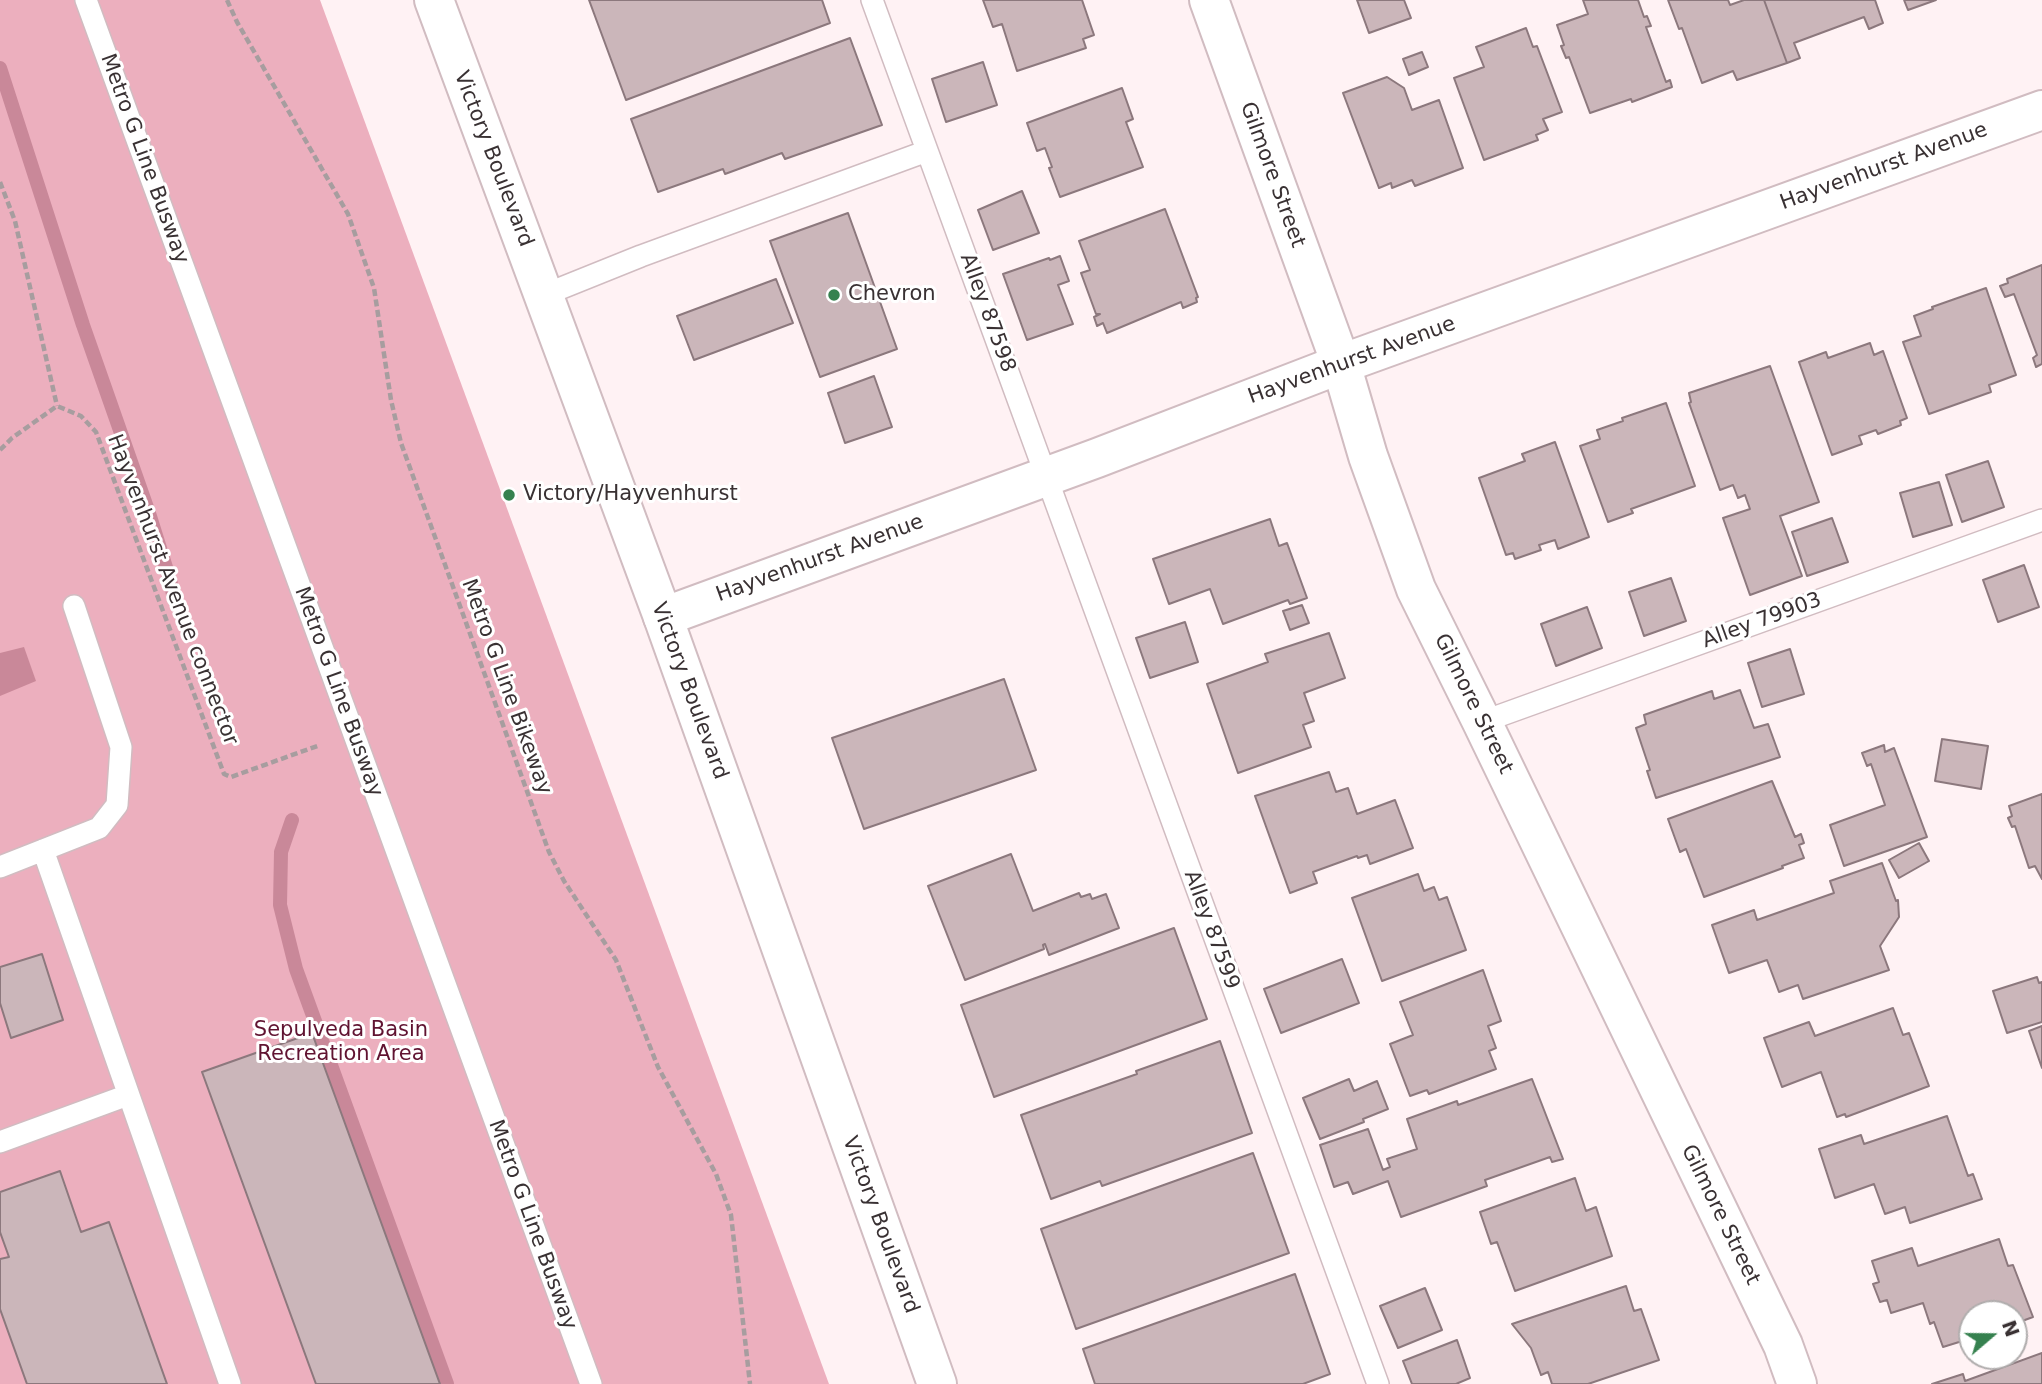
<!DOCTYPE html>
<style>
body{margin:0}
#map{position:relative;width:2042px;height:1384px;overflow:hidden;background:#fff2f4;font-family:"DejaVu Sans",sans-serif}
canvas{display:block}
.north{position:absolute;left:1958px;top:1300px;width:70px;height:70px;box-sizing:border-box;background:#fff;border:2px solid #b0adad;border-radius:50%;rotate:70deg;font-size:19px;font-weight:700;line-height:28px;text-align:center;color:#393133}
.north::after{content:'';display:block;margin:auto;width:24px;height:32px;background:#36814f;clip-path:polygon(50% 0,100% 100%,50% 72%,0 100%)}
</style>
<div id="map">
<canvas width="2042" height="1384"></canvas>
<div class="north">N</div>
</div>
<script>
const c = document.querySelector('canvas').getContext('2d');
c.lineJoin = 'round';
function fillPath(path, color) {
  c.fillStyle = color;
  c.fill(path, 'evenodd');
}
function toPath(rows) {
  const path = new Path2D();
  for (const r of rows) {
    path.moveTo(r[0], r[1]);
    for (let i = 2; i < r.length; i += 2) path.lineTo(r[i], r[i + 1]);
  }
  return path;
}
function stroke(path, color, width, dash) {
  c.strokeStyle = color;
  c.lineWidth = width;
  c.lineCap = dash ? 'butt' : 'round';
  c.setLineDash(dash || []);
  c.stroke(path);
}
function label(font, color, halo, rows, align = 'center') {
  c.font = font + ' "DejaVu Sans",sans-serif';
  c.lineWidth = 6;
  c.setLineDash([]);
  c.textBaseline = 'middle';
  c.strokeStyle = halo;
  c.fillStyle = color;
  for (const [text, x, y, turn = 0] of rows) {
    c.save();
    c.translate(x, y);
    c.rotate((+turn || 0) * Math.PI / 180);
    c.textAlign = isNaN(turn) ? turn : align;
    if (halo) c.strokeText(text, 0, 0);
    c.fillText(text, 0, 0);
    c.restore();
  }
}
fillPath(toPath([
 [0,0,320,0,829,1384,0,1384]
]), '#ecafbe');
fillPath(toPath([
 [24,647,36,681,0,696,0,653]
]), '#c98899');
stroke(toPath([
 [0,68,83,325,149,513,170,580,174,599],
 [292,820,281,852,280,905,296,969,447,1384]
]), '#c98899', 14);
const building = toPath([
 [589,0,822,0,830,23,626,100,589,0],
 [983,0,1082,0,1094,35,1083,39,1086,48,1017,71,1002,24,993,27,983,0],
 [1357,0,1404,0,1411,18,1369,33,1357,0],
 [1583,0,1638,0,1644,17,1647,16,1651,26,1646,27,1666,82,1670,80,1672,87,1632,102,1631,99,1590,113,1569,57,1566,58,1561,46,1564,45,1557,25,1588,14,1583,0],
 [1668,0,1728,0,1730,5,1744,0,1764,0,1787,63,1737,80,1733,71,1702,83,1682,28,1679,29,1668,0],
 [1764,0,1875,0,1883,23,1869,29,1864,17,1794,43,1800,58,1787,63,1764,0],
 [1904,0,1936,0,1908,10,1904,0],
 [1526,28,1533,47,1537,46,1562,112,1543,119,1548,130,1536,135,1538,140,1484,160,1454,78,1484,67,1476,47,1526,28],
 [850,38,882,125,785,159,782,153,725,174,723,169,658,192,631,119,850,38],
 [1422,52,1428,67,1409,75,1403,59,1422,52],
 [983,62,997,105,946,122,932,79,983,62],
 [1387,77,1404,88,1412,110,1439,100,1463,168,1415,186,1412,180,1392,188,1391,183,1379,188,1343,93,1387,77],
 [1122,88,1133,119,1126,122,1143,167,1060,197,1049,168,1052,167,1045,148,1037,151,1027,123,1122,88],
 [1022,191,1039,233,993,250,978,210,1022,191],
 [1165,209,1198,297,1196,298,1197,302,1183,308,1181,302,1107,333,1103,323,1097,326,1094,317,1100,314,1096,314,1081,273,1090,270,1079,241,1165,209],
 [848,213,897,349,820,377,770,241,848,213],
 [1060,256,1069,281,1058,285,1073,324,1027,340,1003,274,1049,258,1050,260,1060,256],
 [2042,265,2042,364,2036,367,2033,358,2037,355,2014,294,2005,297,2000,286,2008,283,2007,279,2042,265],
 [776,279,793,323,694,360,677,316,776,279],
 [1986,288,2016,375,1989,385,1991,392,1929,414,1903,342,1921,336,1914,316,1933,309,1932,307,1986,288],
 [1870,343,1874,355,1883,351,1907,418,1900,421,1901,425,1878,434,1876,430,1859,436,1862,444,1832,455,1799,362,1826,352,1828,358,1870,343],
 [1770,366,1819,502,1780,516,1802,576,1750,595,1723,518,1750,509,1745,495,1738,498,1733,485,1720,490,1689,403,1691,402,1689,393,1770,366],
 [874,376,892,427,845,443,828,393,874,376],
 [1666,403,1695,486,1631,509,1633,513,1608,522,1580,446,1600,439,1597,430,1623,421,1622,418,1666,403],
 [1555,442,1589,537,1558,549,1555,540,1539,545,1541,550,1515,559,1513,553,1506,555,1479,478,1525,461,1522,454,1555,442],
 [1988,461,2004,507,1962,522,1946,475,1988,461],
 [1939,482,1952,525,1913,537,1900,493,1939,482],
 [1832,518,1848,562,1807,576,1792,532,1832,518],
 [1270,519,1279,546,1287,543,1307,598,1290,604,1288,600,1223,624,1210,589,1169,604,1153,559,1270,519],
 [2024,565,2039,607,1998,622,1983,580,2024,565],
 [1671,578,1686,621,1644,636,1629,592,1671,578],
 [1302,605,1309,623,1290,630,1283,611,1302,605],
 [1587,607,1602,648,1556,666,1541,624,1587,607],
 [1185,622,1198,662,1150,678,1136,638,1185,622],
 [1329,633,1345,678,1304,693,1314,721,1303,725,1311,747,1238,773,1207,684,1268,662,1265,654,1329,633],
 [1790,649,1804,694,1762,707,1748,663,1790,649],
 [1004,679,1036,770,864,829,832,738,1004,679],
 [1740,690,1754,728,1768,724,1780,757,1656,798,1647,771,1650,770,1636,728,1646,724,1644,715,1712,691,1714,699,1740,690],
 [1942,739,1988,746,1981,789,1935,781,1942,739],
 [1884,745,1885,752,1894,748,1927,837,1844,866,1830,825,1885,805,1871,764,1867,766,1862,753,1884,745],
 [1329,772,1336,792,1348,788,1357,814,1395,800,1413,848,1370,864,1367,855,1358,858,1357,856,1313,872,1317,883,1290,893,1255,796,1329,772],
 [1772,781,1795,837,1801,834,1804,843,1799,845,1804,858,1782,866,1783,868,1704,897,1686,849,1680,852,1668,819,1772,781],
 [2042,794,2042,879,2035,866,2029,868,2015,826,2012,827,2008,818,2012,816,2009,806,2042,794],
 [1919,843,1929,861,1899,878,1889,860,1919,843],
 [1011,854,1033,911,1079,893,1081,897,1090,894,1092,899,1106,894,1119,928,1049,955,1045,944,1043,945,1044,949,965,980,928,886,1011,854],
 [1882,863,1896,901,1898,900,1899,917,1880,946,1889,970,1803,999,1798,985,1779,992,1767,960,1729,973,1712,925,1754,910,1757,920,1834,893,1830,881,1882,863],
 [1418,874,1424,891,1434,887,1439,900,1447,897,1466,950,1382,981,1352,898,1418,874],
 [1174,928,1207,1019,994,1097,961,1005,1174,928],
 [42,954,63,1020,11,1038,0,1003,0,967,42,954],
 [1342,959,1359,1003,1281,1033,1264,989,1342,959],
 [1483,970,1501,1021,1488,1026,1496,1048,1489,1051,1496,1069,1429,1094,1427,1090,1410,1096,1390,1044,1413,1035,1400,1002,1483,970],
 [2037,977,2039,983,2042,982,2042,1022,2007,1033,1993,991,2037,977],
 [1893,1008,1903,1035,1909,1033,1929,1086,1846,1117,1845,1114,1837,1117,1821,1072,1782,1087,1764,1038,1809,1022,1815,1036,1893,1008],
 [2042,1026,2042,1068,2029,1031,2042,1026],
 [312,1033,440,1384,316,1384,202,1072,312,1033],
 [1220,1041,1252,1133,1102,1186,1100,1181,1051,1199,1021,1115,1137,1074,1136,1071,1220,1041],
 [1349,1079,1354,1091,1377,1081,1388,1109,1363,1119,1364,1122,1320,1139,1303,1098,1349,1079],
 [1532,1079,1563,1159,1552,1162,1550,1157,1485,1180,1487,1186,1401,1217,1388,1181,1353,1194,1348,1182,1334,1187,1320,1145,1368,1129,1383,1170,1390,1167,1387,1159,1417,1149,1407,1119,1457,1101,1458,1105,1532,1079],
 [1947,1116,1968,1176,1973,1174,1982,1199,1910,1223,1905,1207,1885,1214,1874,1184,1835,1198,1819,1149,1861,1135,1864,1144,1947,1116],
 [1253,1153,1289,1253,1076,1329,1041,1229,1253,1153],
 [60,1171,81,1232,109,1222,167,1384,27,1384,0,1309,0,1259,9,1257,0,1232,0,1192,60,1171],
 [1575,1178,1586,1211,1596,1207,1612,1256,1515,1291,1497,1242,1491,1244,1480,1212,1575,1178],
 [1999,1239,2008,1266,2013,1265,2033,1317,2014,1324,2014,1314,1972,1314,1972,1338,1943,1347,1934,1322,1930,1324,1923,1303,1891,1313,1887,1300,1880,1302,1873,1284,1879,1282,1872,1261,1912,1248,1918,1266,1999,1239],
 [1295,1274,1330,1374,1303,1384,1095,1384,1083,1349,1295,1274],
 [1626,1286,1634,1311,1641,1309,1659,1360,1588,1384,1552,1384,1548,1372,1541,1375,1531,1348,1512,1324,1626,1286],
 [1425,1288,1442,1330,1398,1348,1380,1306,1425,1288],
 [1457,1340,1470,1378,1456,1384,1412,1384,1403,1361,1457,1340],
 [2042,1353,2042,1384,1932,1384,1963,1374,1965,1381,2042,1353]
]);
fillPath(building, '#cbb6ba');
stroke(building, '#8c787d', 2);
const lane = toPath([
 [86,0,591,1384],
 [872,0,1378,1384],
 [544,295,641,256,927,151],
 [1482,722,2042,520],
 [43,850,230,1384],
 [0,867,99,828,117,805,121,747,74,606],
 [0,1142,128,1095]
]);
const street = toPath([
 [1209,0,1341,364,1368,456,1416,589,1482,722,1783,1345,1797,1384]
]);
const secondary = toPath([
 [663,617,1097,458,1341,364,2042,110]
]);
const primary = toPath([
 [434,0,663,617,937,1384]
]);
stroke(lane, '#d1bcc1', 24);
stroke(street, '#d1bcc1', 42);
stroke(secondary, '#d1bcc1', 42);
stroke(primary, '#d1bcc1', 42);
stroke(toPath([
 [227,0,237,22,348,214,374,288,391,400,401,443,549,852,564,881,616,960,658,1067,716,1174,731,1215,750,1384],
 [0,182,15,221,57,406],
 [0,450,12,438,57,406,81,416,96,432,224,774,231,777,320,745]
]), '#a79d9f', 4.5, [7, 3.5]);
stroke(lane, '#fff', 21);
stroke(street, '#fff', 38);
stroke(secondary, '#fff', 38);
stroke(primary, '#fff', 38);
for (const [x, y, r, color] of [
 [834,295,7,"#36814f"],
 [509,495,7,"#36814f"]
]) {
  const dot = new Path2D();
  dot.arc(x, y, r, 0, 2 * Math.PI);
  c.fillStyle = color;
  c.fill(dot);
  stroke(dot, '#fff', 2.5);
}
label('21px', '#393133', '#fff', [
 ["Metro G Line Busway",144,159,70],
 ["Victory Boulevard",493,159,69],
 ["Hayvenhurst Avenue",1884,167,-20],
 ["Gilmore Street",1272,175,70],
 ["Alley 87598",987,313,70],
 ["Hayvenhurst Avenue",1352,361,-20],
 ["Hayvenhurst Avenue",820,559,-20],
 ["Hayvenhurst Avenue connector",172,590,69],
 ["Alley 79903",1762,621,-20],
 ["Metro G Line Bikeway",506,687,70],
 ["Victory Boulevard",689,691,70],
 ["Metro G Line Busway",338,692,70],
 ["Gilmore Street",1473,704,64],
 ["Alley 87599",1211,930,70],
 ["Gilmore Street",1720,1215,64],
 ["Metro G Line Busway",532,1225,70],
 ["Victory Boulevard",880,1225,70]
]);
label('21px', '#393133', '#fff', [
 ["Chevron",848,295],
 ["Victory/Hayvenhurst",523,495]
], 'left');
label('21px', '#601331', '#fff', [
 ["Sepulveda Basin",341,1031],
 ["Recreation Area",341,1055]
]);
</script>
